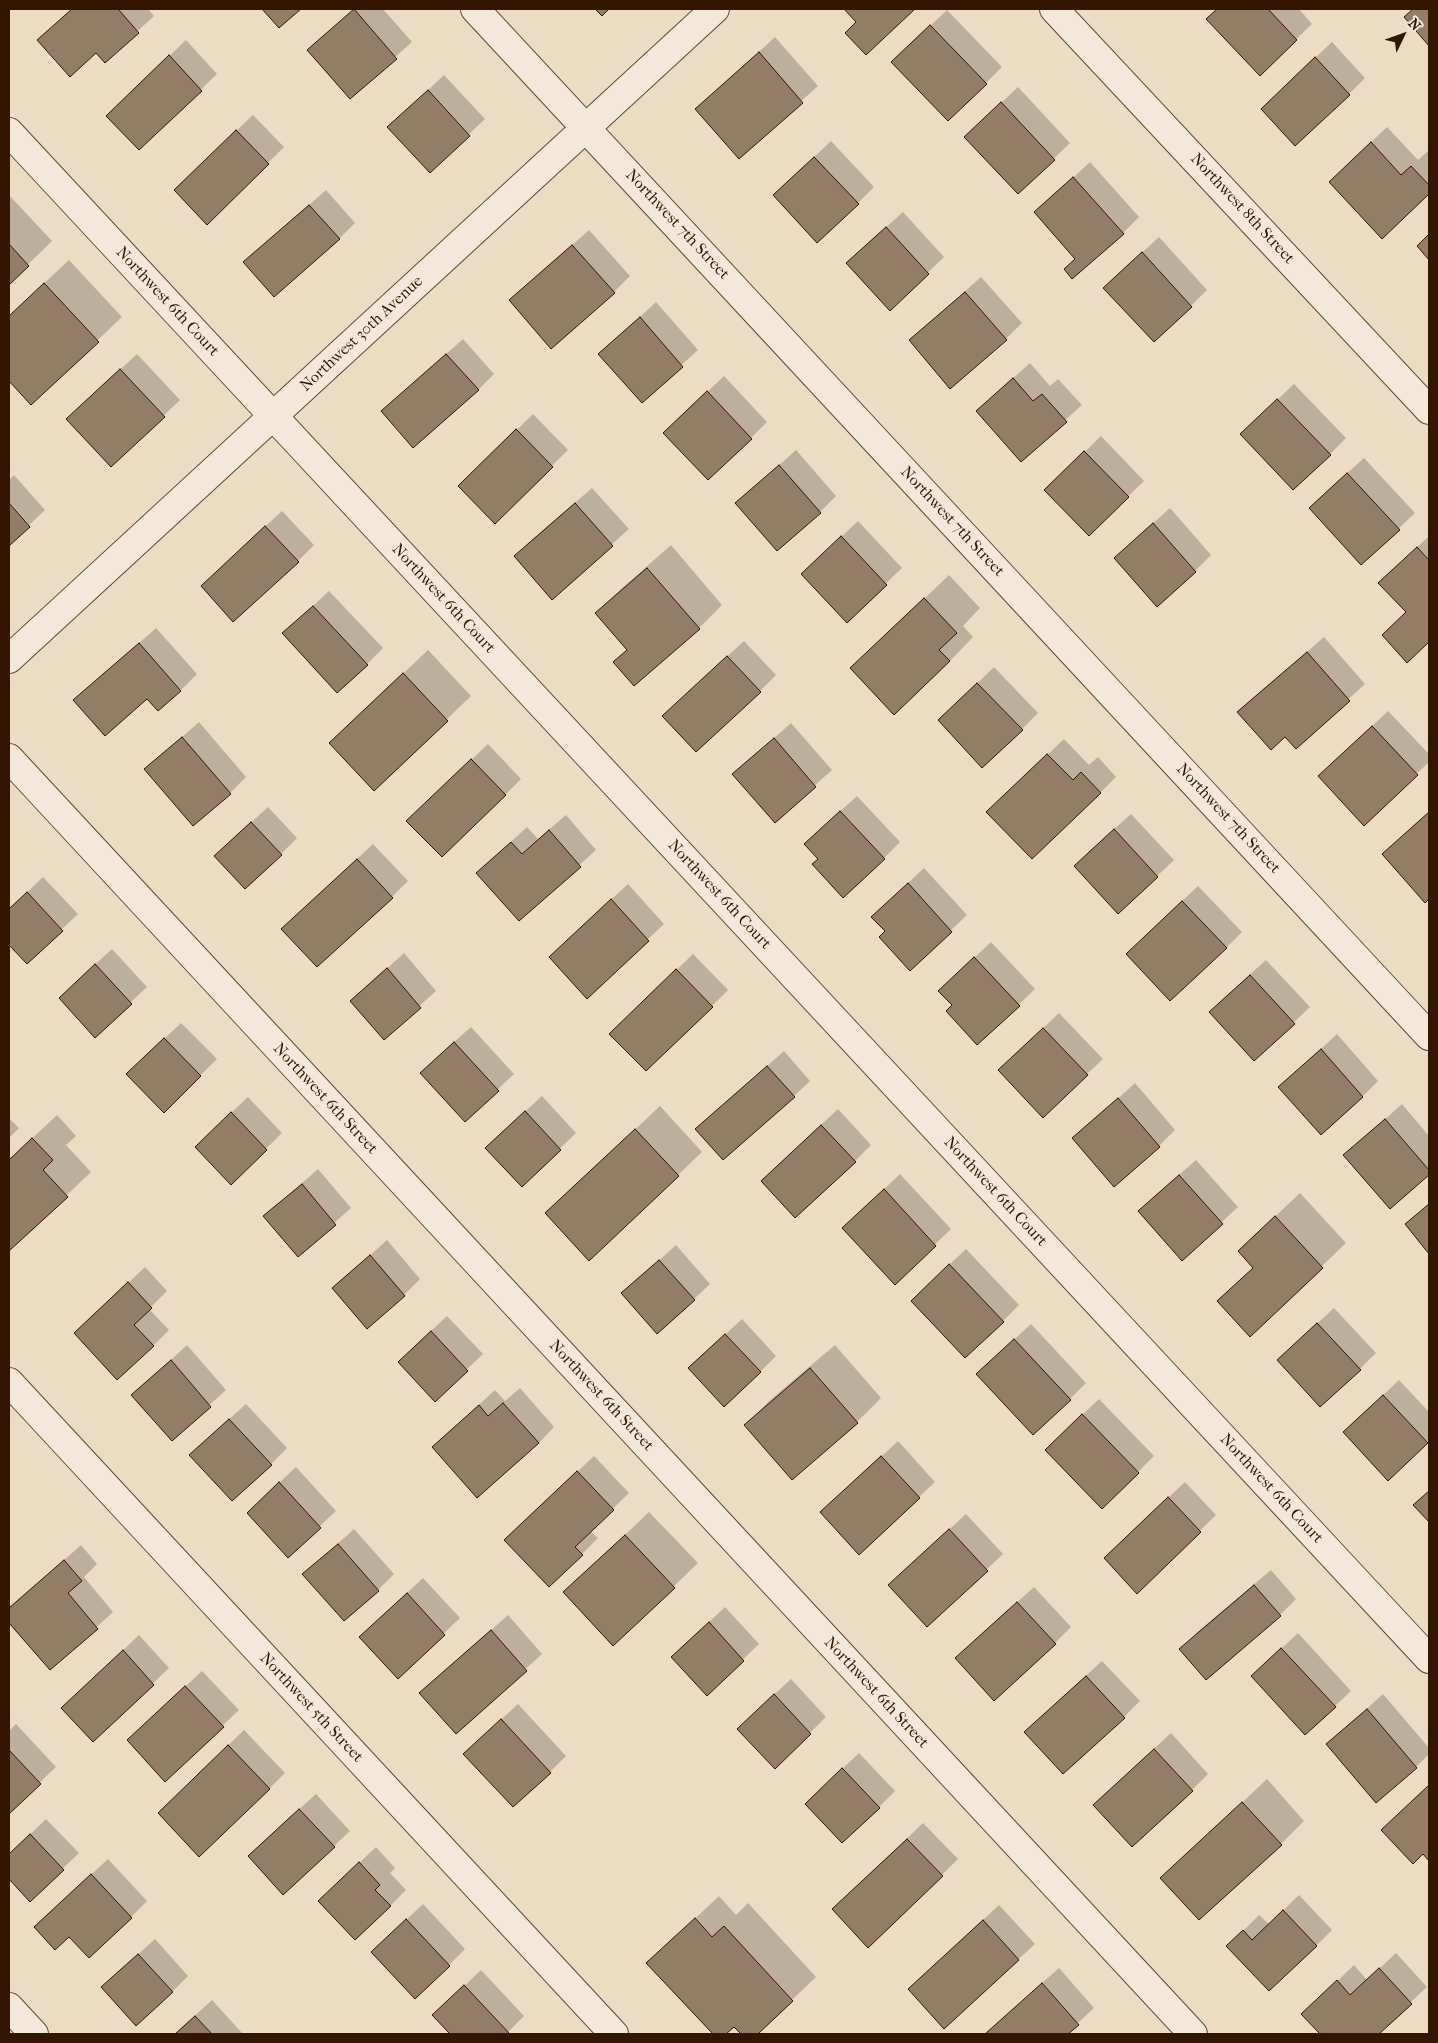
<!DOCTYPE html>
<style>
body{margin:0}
#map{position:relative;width:1438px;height:2043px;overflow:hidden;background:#ecdcc4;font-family:"IM FELL French Canon",serif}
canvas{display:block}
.frame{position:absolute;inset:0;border:10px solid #331601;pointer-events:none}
.north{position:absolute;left:1378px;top:10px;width:50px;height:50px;-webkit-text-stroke:4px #f3e8d9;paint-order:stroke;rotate:48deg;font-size:14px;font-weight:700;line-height:20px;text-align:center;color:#331601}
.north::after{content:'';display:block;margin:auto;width:18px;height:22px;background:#331601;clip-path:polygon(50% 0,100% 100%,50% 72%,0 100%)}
</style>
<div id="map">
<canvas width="1438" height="2043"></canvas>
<div class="frame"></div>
<div class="north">N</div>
</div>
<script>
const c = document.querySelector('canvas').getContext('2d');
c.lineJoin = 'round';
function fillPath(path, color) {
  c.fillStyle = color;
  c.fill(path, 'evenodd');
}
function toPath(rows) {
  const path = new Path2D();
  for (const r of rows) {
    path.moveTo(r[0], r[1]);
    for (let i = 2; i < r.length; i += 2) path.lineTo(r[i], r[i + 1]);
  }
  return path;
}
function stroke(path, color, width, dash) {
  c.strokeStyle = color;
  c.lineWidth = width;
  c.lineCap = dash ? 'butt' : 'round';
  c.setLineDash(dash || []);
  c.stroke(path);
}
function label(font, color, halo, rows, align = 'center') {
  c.font = font + ' "IM FELL French Canon",serif';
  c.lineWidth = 4;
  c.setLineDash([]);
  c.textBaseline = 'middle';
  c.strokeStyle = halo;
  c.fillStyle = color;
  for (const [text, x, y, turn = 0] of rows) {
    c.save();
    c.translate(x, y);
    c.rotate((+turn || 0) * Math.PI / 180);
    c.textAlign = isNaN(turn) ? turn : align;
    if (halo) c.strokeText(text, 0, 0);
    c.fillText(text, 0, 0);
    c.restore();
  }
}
fillPath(toPath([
 [72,9,148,9,154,16,105,61,96,51,38,40],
 [354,9,383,9,412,42,350,97,309,50],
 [846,9,913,9,866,53,858,22],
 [1218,9,1299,9,1312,24,1260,74,1207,19],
 [1414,9,1429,9,1429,44,1406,17],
 [947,10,1002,67,986,83,909,46],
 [775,37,818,86,739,157,697,109],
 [186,40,217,74,139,149,124,100],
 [1332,42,1365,78,1349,94,1278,93],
 [444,75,485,119,430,171,405,112],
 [1018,87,1070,143,1018,193,982,121],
 [253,115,284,147,207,223,191,174],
 [1387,127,1418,160,1428,151,1429,152,1429,193,1382,237,1346,166],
 [831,141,874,187,858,203,791,179],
 [1090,162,1139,217,1123,233,1077,258,1036,212],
 [326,190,355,223,339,239,245,262],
 [9,195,52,241,9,283],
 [903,212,944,257,890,309,864,247],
 [589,230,630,276,614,292,511,300],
 [1159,237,1207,290,1191,306,1121,272],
 [69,260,122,317,31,403,9,379,9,316],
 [981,277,1022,323,1006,339,910,340],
 [656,302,698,350,642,401,600,354],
 [463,339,494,374,478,390,383,411],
 [137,354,180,400,111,466,84,403],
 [1030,363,1050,386,1058,379,1082,405,1021,460,977,411],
 [724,376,767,422,751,438,681,417],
 [1294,384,1346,438,1330,454,1258,418],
 [533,414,568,450,495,522,460,486],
 [1101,436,1144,481,1089,534,1046,490],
 [796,450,836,496,820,512,737,503],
 [1364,458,1415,513,1362,563,1326,492],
 [14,475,45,510,9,544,9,480],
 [592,488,629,529,552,598,532,540],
 [1170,508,1211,555,1195,571,1115,558],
 [282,511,314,545,298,561,218,570],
 [858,521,902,568,847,621,819,558],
 [1429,536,1429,640,1407,661,1407,612,1396,567],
 [671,545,722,605,699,628,628,649,597,613,621,589],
 [949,575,980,608,963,626,973,637,950,661,876,645],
 [329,591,383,648,367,664,300,618],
 [156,628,197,674,181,690,158,710,147,698,75,700],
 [1324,637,1365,684,1296,747,1285,736,1239,712],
 [744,641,776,675,760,691,680,700],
 [428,650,471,696,374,789,330,743],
 [994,667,1038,713,1022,729,955,705],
 [1388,711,1429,754,1429,762,1364,824,1336,760],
 [199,722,246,777,230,793,146,769],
 [791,723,832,770,775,821,734,774],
 [1064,739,1089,765,1098,757,1116,777,1100,793,1004,796],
 [488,744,521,779,505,795,424,805],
 [857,796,900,842,884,858,819,859,822,828],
 [268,807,297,838,281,854,232,840],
 [1429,812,1429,897,1425,901,1383,854],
 [1131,814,1174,860,1118,913,1091,850],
 [566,815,596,850,519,919,477,873,527,827,538,839],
 [373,844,408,881,392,897,299,913],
 [924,868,967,915,910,969,887,931,889,901],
 [43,877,78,914,27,962,9,943,9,910],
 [628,884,664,924,587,997,566,941],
 [1198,886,1242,932,1226,948,1143,938],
 [991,942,1035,989,978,1044,953,1005,956,975],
 [112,949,147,987,95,1036,76,982],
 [404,953,436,991,384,1038,351,1001],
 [693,954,728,990,712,1006,627,1018],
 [1266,960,1310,1007,1254,1060,1226,996],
 [1059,1013,1103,1059,1087,1074,1016,1054],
 [181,1023,217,1059,164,1111,144,1058],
 [471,1027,514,1074,465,1120,437,1057],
 [1337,1034,1378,1081,1362,1097,1280,1087],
 [784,1051,810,1081,794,1096,697,1129],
 [1135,1083,1175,1130,1159,1146,1074,1139],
 [542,1096,576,1133,522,1185,503,1132],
 [248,1097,282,1133,231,1183,212,1131],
 [1402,1104,1429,1136,1429,1173,1390,1208,1345,1155],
 [660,1106,702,1152,678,1175,571,1190],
 [838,1109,871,1145,855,1161,778,1165],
 [57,1115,76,1136,66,1145,91,1172,9,1250,9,1160],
 [9,1118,19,1128,9,1138],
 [1196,1160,1238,1207,1182,1259,1156,1195],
 [318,1169,351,1208,298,1255,265,1216],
 [900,1174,951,1229,895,1283,860,1212],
 [1300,1193,1346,1243,1250,1335,1218,1301,1254,1267,1264,1227],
 [1429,1203,1429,1252,1406,1225],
 [387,1240,420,1279,404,1295,334,1288],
 [676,1245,710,1284,694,1299,623,1293],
 [966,1249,1019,1305,1003,1321,928,1285],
 [145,1267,167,1291,149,1309,169,1330,153,1346,92,1317],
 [1334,1308,1376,1353,1360,1369,1295,1344],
 [447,1316,483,1354,435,1400,415,1346],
 [742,1319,776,1356,760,1372,689,1368],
 [1031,1324,1086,1383,1070,1399,994,1358],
 [187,1345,226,1390,172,1439,133,1395],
 [835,1345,881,1398,857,1422,792,1478,746,1425,769,1401],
 [1399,1380,1429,1412,1429,1440,1388,1479,1361,1416],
 [520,1388,554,1427,539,1443,433,1447,495,1390,505,1401],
 [1099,1399,1154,1456,1138,1472,1062,1434],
 [246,1404,287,1448,271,1464,207,1439],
 [898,1441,935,1482,859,1553,838,1497],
 [594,1456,629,1493,590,1531,598,1538,582,1554,522,1524],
 [296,1467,336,1511,288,1556,264,1497],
 [1185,1482,1216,1515,1137,1592,1121,1542],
 [649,1512,698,1563,614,1644,565,1592],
 [966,1514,1003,1554,927,1626,906,1569],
 [354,1529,394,1574,378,1590,304,1574],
 [81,1545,97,1564,84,1577,113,1612,51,1669,9,1621,9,1609],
 [1271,1570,1296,1599,1280,1615,1181,1649,1196,1633],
 [423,1578,460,1618,398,1677,377,1621],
 [1034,1587,1071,1627,1055,1643,973,1642],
 [725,1607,759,1644,707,1694,689,1641],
 [508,1615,542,1654,456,1732,421,1693],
 [1298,1633,1351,1691,1335,1706,1269,1660],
 [139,1635,169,1668,94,1740,79,1692],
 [1102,1661,1140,1701,1124,1717,1042,1716],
 [202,1671,239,1710,165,1780,145,1724],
 [791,1679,826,1717,775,1767,754,1713],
 [1383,1694,1429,1748,1429,1754,1416,1767,1328,1744],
 [518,1704,566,1756,550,1772,481,1738],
 [16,1724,56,1767,9,1812,9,1731],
 [244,1730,285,1773,269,1789,175,1797],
 [1171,1733,1208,1774,1192,1790,1111,1789],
 [859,1753,895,1791,879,1807,822,1788],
 [1267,1779,1304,1821,1281,1844,1162,1878],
 [1429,1785,1429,1859,1423,1853,1399,1814],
 [316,1794,350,1831,334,1846,265,1840],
 [46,1819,79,1853,30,1900,9,1877,9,1855],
 [923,1823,958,1859,942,1875,850,1893],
 [376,1847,395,1868,390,1873,406,1890,390,1906,336,1885],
 [108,1859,147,1901,131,1917,52,1911],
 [1299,1895,1332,1930,1316,1946,1228,1946,1259,1915,1269,1924],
 [719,1896,736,1915,748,1903,816,1977,756,2034,742,2034,734,2025,724,2034,714,2034,648,1963],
 [423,1904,465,1949,449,1965,389,1936],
 [999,1905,1035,1944,944,2027,926,1973],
 [155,1939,188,1976,172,1992,102,1987],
 [1396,1953,1427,1987,1377,2034,1321,2034,1303,2014,1354,1965,1367,1980],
 [1059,1968,1094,2008,1066,2034,985,2034],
 [481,1970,524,2016,506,2034,452,2034,434,2015],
 [212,2000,243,2034,175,2034,177,2032]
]), '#0003');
const building = toPath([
 [72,9,118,9,139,33,105,63,96,53,70,77,37,40,72,9],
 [262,9,301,9,279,28,262,9],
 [354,9,397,59,350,99,307,50,354,9],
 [595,9,609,9,602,16,595,9],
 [844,9,915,9,866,55,845,33,856,22,844,9],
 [1217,9,1268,9,1297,40,1260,76,1206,19,1217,9],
 [1413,9,1429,9,1429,46,1404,17,1413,9],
 [930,25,987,84,948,121,891,62,930,25],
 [759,52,803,103,739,159,695,109,759,52],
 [169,55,202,91,139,150,106,116,169,55],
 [1315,57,1350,95,1295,146,1261,109,1315,57],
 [428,90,470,136,430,173,387,127,428,90],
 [1001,102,1055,160,1018,194,964,137,1001,102],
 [236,130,269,164,207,225,174,190,236,130],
 [1371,142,1401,175,1411,166,1429,185,1429,194,1382,239,1329,182,1371,142],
 [814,157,859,204,817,243,773,195,814,157],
 [1073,177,1124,234,1072,279,1064,269,1075,259,1034,212,1073,177],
 [309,205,340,239,274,297,243,262,309,205],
 [886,227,929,274,890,311,846,263,886,227],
 [1429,234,1429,260,1417,246,1429,234],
 [9,244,29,266,9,285,9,244],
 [572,245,615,293,551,349,509,300,572,245],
 [1142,252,1192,307,1154,342,1103,288,1142,252],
 [44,283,99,342,31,405,9,381,9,316,44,283],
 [965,292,1007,340,950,389,909,340,965,292],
 [640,317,683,367,642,403,598,354,640,317],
 [446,354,479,390,413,448,381,411,446,354],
 [120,369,165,417,111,467,66,419,120,369],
 [1013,378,1033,401,1042,394,1067,422,1021,462,976,411,1013,378],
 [707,391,752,439,708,480,663,433,707,391],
 [1277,399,1331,455,1293,490,1240,434,1277,399],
 [516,429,553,467,495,524,458,486,516,429],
 [1084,451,1129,497,1089,536,1044,490,1084,451],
 [779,465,821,513,777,551,735,503,779,465],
 [1347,473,1400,530,1361,565,1309,508,1347,473],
 [9,503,30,527,9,546,9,503],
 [575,503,613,546,552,600,514,556,575,503],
 [1153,523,1196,572,1157,607,1114,558,1153,523],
 [265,526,299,562,233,622,201,586,265,526],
 [841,536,887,585,847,623,801,574,841,536],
 [1417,547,1429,560,1429,642,1407,663,1382,635,1406,612,1378,583,1417,547],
 [647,568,700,629,634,686,613,662,627,650,595,613,647,568],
 [924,598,957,633,939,650,950,661,894,715,850,668,924,598],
 [313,606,368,665,337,693,282,633,313,606],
 [139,643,181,691,158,711,147,699,105,736,73,700,139,643],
 [1307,652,1350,701,1296,749,1285,737,1271,750,1237,712,1307,652],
 [727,656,761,692,696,752,662,716,727,656],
 [403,673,448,721,374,791,329,743,403,673],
 [977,683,1023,730,982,768,938,720,977,683],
 [1372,726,1418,775,1364,826,1318,776,1372,726],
 [182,737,231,794,193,826,144,769,182,737],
 [774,738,816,787,775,823,732,774,774,738],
 [1047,754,1073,780,1081,772,1101,793,1032,859,986,812,1047,754],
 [471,759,506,795,442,857,406,821,471,759],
 [840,811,885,859,843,898,812,864,818,859,804,844,840,811],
 [1429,812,1429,899,1425,903,1382,854,1429,812],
 [251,822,282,855,245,889,214,856,251,822],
 [1114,829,1158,877,1118,914,1074,866,1114,829],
 [549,830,581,867,519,921,476,873,511,842,522,854,549,830],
 [357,859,393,898,317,967,281,929,357,859],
 [908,883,952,932,910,971,879,937,885,931,871,917,908,883],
 [27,892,63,931,27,964,9,945,9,909,27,892],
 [611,899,649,941,587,999,549,957,611,899],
 [1182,901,1227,948,1170,1001,1126,954,1182,901],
 [974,957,1020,1006,977,1045,946,1011,952,1005,938,991,974,957],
 [95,964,132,1004,95,1038,59,998,95,964],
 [387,968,421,1008,384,1040,350,1001,387,968],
 [676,969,713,1007,646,1071,609,1034,676,969],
 [1250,975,1295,1024,1254,1061,1209,1012,1250,975],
 [1043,1028,1088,1075,1043,1118,998,1070,1043,1028],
 [164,1038,201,1076,164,1113,126,1074,164,1038],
 [454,1042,499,1091,465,1122,420,1073,454,1042],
 [1321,1049,1363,1097,1321,1135,1278,1087,1321,1049],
 [767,1066,795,1097,723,1160,695,1129,767,1066],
 [1118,1098,1160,1147,1114,1187,1072,1138,1118,1098],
 [525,1111,561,1150,522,1187,485,1148,525,1111],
 [231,1112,267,1150,231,1185,195,1147,231,1112],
 [1385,1119,1429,1170,1429,1175,1390,1209,1343,1155,1385,1119],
 [821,1125,856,1162,795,1218,761,1181,821,1125],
 [635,1129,679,1176,589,1261,545,1213,635,1129],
 [32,1138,53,1160,43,1170,68,1197,9,1251,9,1160,32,1138],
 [1179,1175,1223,1224,1182,1261,1138,1211,1179,1175],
 [302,1184,336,1225,298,1257,263,1216,302,1184],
 [884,1189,936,1246,895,1285,842,1228,884,1189],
 [1429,1204,1429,1254,1405,1224,1429,1204],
 [1275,1216,1323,1268,1250,1337,1217,1301,1253,1268,1238,1251,1275,1216],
 [370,1255,405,1296,367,1329,332,1288,370,1255],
 [659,1260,695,1300,657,1334,621,1293,659,1260],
 [949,1264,1004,1322,965,1358,911,1301,949,1264],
 [128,1282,152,1308,134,1325,154,1346,117,1380,74,1333,128,1282],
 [1317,1323,1361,1370,1320,1407,1277,1360,1317,1323],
 [431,1331,468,1371,435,1402,398,1362,431,1331],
 [725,1334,761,1372,724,1407,688,1368,725,1334],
 [1014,1339,1071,1400,1033,1435,976,1374,1014,1339],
 [171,1360,211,1407,172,1441,131,1395,171,1360],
 [810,1368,858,1423,792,1480,744,1425,810,1368],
 [1383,1395,1428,1443,1388,1481,1343,1432,1383,1395],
 [503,1403,539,1443,477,1498,432,1447,479,1405,488,1416,503,1403],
 [1082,1414,1139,1473,1102,1509,1045,1450,1082,1414],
 [229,1419,272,1465,232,1501,189,1455,229,1419],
 [881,1456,920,1498,859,1555,820,1512,881,1456],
 [577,1471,614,1510,575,1547,583,1555,549,1587,504,1540,577,1471],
 [279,1482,321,1528,288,1558,247,1513,279,1482],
 [1429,1491,1429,1522,1413,1505,1429,1491],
 [1168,1497,1201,1532,1137,1594,1104,1558,1168,1497],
 [949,1529,988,1571,927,1627,888,1585,949,1529],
 [625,1535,675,1588,613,1646,563,1592,625,1535],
 [338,1544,379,1591,344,1621,302,1574,338,1544],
 [64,1560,82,1581,68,1593,98,1629,50,1670,9,1623,9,1608,64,1560],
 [1254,1585,1281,1616,1206,1680,1179,1649,1254,1585],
 [407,1593,445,1635,398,1679,359,1637,407,1593],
 [1017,1602,1056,1644,994,1701,955,1658,1017,1602],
 [709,1622,744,1661,707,1696,671,1657,709,1622],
 [491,1630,527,1671,456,1734,419,1693,491,1630],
 [1281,1648,1336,1707,1305,1735,1251,1676,1281,1648],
 [123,1650,154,1685,93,1742,61,1708,123,1650],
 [1086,1676,1125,1718,1063,1774,1024,1732,1086,1676],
 [185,1686,224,1727,165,1782,127,1740,185,1686],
 [774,1694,811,1734,775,1769,737,1729,774,1694],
 [1367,1709,1417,1768,1376,1803,1326,1744,1367,1709],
 [501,1719,551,1773,513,1807,463,1754,501,1719],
 [228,1745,270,1789,199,1857,158,1813,228,1745],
 [1154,1749,1193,1791,1132,1847,1093,1805,1154,1749],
 [9,1750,41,1784,9,1814,9,1750],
 [842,1768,880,1808,842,1843,805,1804,842,1768],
 [1429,1785,1429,1861,1423,1854,1413,1864,1381,1830,1429,1785],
 [1242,1802,1282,1845,1199,1920,1160,1878,1242,1802],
 [299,1809,335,1847,283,1895,248,1856,299,1809],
 [30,1834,64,1870,30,1902,9,1879,9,1854,30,1834],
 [907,1839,943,1876,868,1948,832,1909,907,1839],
 [359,1862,380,1885,375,1890,391,1906,355,1940,318,1901,359,1862],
 [91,1874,132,1918,89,1958,69,1937,55,1950,34,1927,91,1874],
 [1283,1910,1317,1946,1269,1991,1226,1946,1243,1930,1252,1940,1283,1910],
 [695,1918,712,1937,724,1926,793,2001,758,2034,741,2034,734,2027,726,2034,713,2034,646,1963,695,1918],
 [406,1919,450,1966,415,1999,371,1952,406,1919],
 [983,1920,1019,1960,944,2029,908,1989,983,1920],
 [138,1954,173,1992,136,2026,101,1987,138,1954],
 [1379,1968,1412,2004,1379,2034,1320,2034,1301,2014,1337,1980,1350,1995,1379,1968],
 [1042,1983,1079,2025,1068,2034,985,2034,1042,1983],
 [464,1985,509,2033,508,2034,450,2034,432,2015,464,1985],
 [195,2016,212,2034,175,2034,195,2016]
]);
fillPath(building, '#937d66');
stroke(building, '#331601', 1);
const minor = toPath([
 [475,9,1429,1036],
 [1054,9,1429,410],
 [9,132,1429,1659],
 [9,659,715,9],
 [9,758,1193,2034],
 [9,1382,614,2034],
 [9,2007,34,2034]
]);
stroke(minor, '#614832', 30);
stroke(minor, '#f3e8d9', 28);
label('16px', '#331601', '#f3e8d9', [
 ["Northwest 8th Street",1242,209,47],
 ["Northwest 7th Street",677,225,47],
 ["Northwest 6th Court",167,302,47],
 ["Northwest 30th Avenue",362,334,-43],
 ["Northwest 7th Street",952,522,47],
 ["Northwest 6th Court",443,599,47],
 ["Northwest 7th Street",1228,819,47],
 ["Northwest 6th Court",719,895,47],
 ["Northwest 6th Street",325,1099,47],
 ["Northwest 6th Court",995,1192,47],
 ["Northwest 6th Street",601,1396,47],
 ["Northwest 6th Court",1271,1489,47],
 ["Northwest 6th Street",876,1693,47],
 ["Northwest 5th Street",311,1708,47]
]);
</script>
